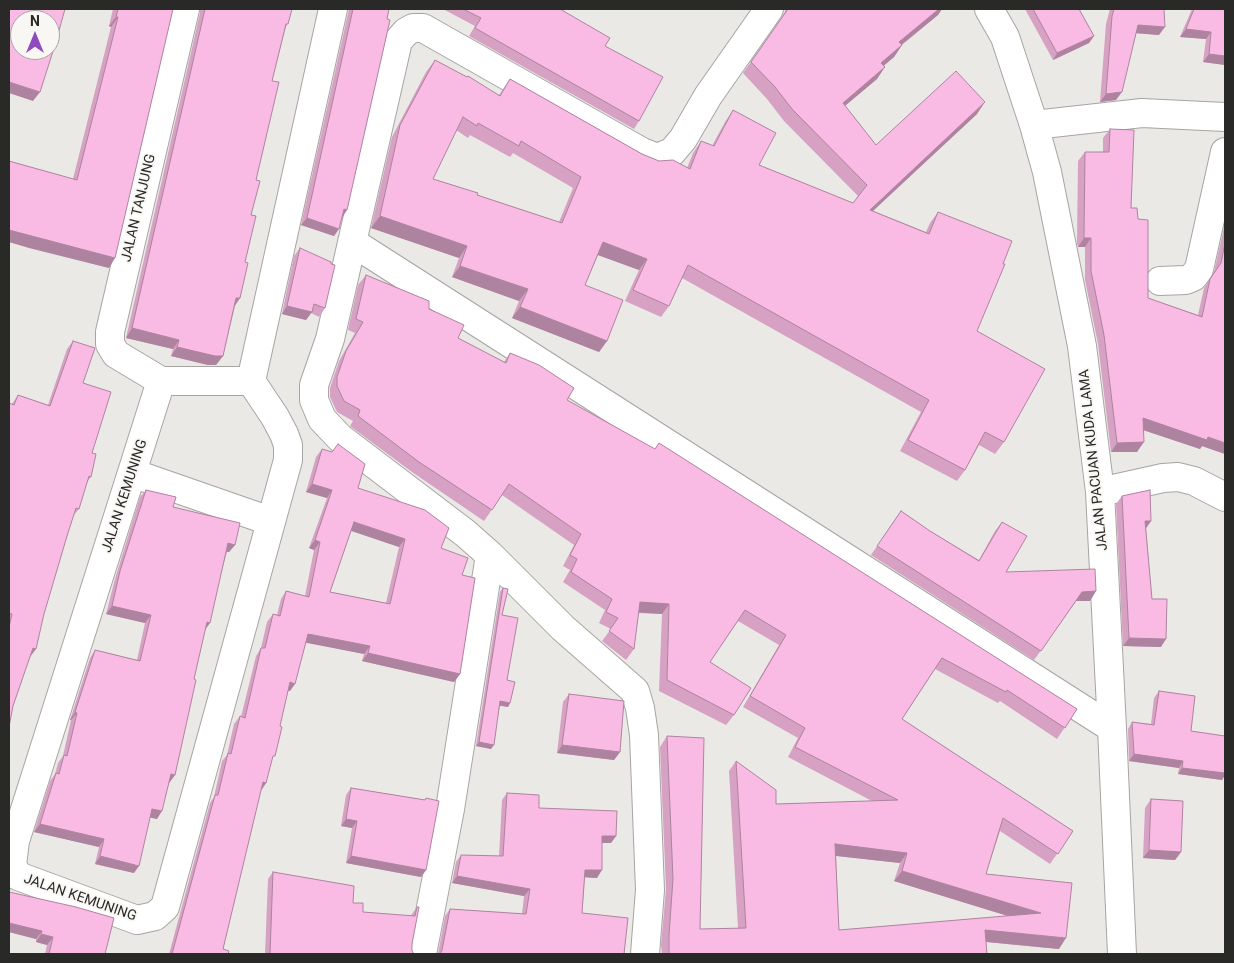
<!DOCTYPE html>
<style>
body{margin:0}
#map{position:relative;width:1234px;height:963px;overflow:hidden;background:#ebe9e6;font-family:Roboto,sans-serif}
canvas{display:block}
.frame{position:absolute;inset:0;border:10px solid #292927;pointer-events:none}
.north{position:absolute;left:10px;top:10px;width:50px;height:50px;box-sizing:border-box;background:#f9f7f3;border:1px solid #a6a5a1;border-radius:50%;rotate:0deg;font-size:14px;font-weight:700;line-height:20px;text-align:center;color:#292927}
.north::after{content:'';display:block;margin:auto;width:18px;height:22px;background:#8f4abe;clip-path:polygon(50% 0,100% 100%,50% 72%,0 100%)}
</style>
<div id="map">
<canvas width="1234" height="963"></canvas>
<div class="frame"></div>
<div class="north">N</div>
</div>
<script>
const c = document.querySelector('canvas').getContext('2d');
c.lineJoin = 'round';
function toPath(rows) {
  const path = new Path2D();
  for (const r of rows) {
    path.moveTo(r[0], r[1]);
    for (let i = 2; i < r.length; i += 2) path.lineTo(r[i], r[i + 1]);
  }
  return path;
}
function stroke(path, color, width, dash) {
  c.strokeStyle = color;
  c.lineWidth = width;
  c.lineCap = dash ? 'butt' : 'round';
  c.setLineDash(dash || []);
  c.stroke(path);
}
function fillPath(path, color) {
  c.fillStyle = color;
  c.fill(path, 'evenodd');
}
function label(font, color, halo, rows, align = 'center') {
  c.font = font + ' Roboto,sans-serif';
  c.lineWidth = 4;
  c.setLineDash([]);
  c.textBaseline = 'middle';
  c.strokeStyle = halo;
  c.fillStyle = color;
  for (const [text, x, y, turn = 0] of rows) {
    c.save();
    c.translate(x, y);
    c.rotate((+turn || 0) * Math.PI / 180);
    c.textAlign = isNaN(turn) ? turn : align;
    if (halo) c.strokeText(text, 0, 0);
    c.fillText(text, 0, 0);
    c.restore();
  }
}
const street = toPath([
 [989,9,1005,37,1034,125,1047,172,1082,346,1100,492,1112,728,1122,954],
 [1034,125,1142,113,1225,117],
 [352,242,1112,728],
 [1160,281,1186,280,1193,277,1199,269,1225,152],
 [161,381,251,381,275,417,284,434,288,445,288,460,165,907,155,916,137,920,18,876,12,865,15,841,161,381],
 [161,381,116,354,110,344,110,332,185,9],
 [251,381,333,9],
 [132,473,270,521],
 [1100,492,1163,478,1178,477,1194,481,1225,497],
 [490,555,563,628,635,691,640,708,644,735,650,890,645,954],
 [422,954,450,809,490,555,465,533,340,438,322,419,314,400,314,385,330,339,398,41,406,32,413,28,423,28,642,152,657,158,672,152,683,139,708,96,769,9]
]);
stroke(street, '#a7a5a2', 30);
stroke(street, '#fff', 28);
fillPath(toPath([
 [113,9,173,9,109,268,9,242,9,161,73,179,111,27,109,26],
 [200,9,292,9,285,30,272,81,256,180,240,298,235,306,223,356,216,365,208,365,171,356,173,349,126,338,200,13],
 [349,9,389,9,342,218,334,236,301,225],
 [443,9,560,9,605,46,639,121,634,129,469,36,475,26],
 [786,9,942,9,938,15,902,45,894,57,883,66,877,79,845,106,876,145,977,114,873,211,926,232,930,223,938,212,977,331,1004,442,995,454,979,445,965,470,957,481,900,451,921,412,682,278,669,306,661,317,625,301,639,270,598,255,585,285,607,341,599,352,512,318,519,301,452,277,459,258,371,228,392,137,426,72,435,60,499,95,510,79,642,154,659,161,687,168,693,153,701,141,712,146,725,122,733,110,759,165,853,203,858,196,784,121,767,99,743,73,782,18],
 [456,130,468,138,470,135,510,157,513,153,573,188,559,222,477,195,433,179],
 [1025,9,1079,9,1094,36,1089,43,1053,60],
 [1110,9,1164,9,1159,35,1136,33,1116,100,1100,102,1106,24],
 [1192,9,1225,9,1225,65,1203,62,1206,39,1180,37],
 [1110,129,1131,208,1138,219,1148,298,1198,315,1204,288,1214,272,1225,223,1225,454,1202,446,1200,449,1143,430,1137,452,1111,452,1098,344,1085,280,1085,247,1078,247,1077,243,1078,161,1085,152,1103,152,1103,138],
 [300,248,325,308,319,317,311,313,306,320,282,314,294,256],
 [366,275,429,309,458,338,504,362,510,353,567,400,1077,709,1057,739,1000,701,998,703,935,669,902,719,1073,831,1050,864,1000,831,986,874,1059,949,986,942,987,954,662,954,661,945,666,889,660,747,667,736,700,929,738,928,729,771,736,761,776,804,872,801,788,757,798,738,743,707,779,645,738,621,710,662,734,715,726,725,659,691,662,614,638,613,634,649,626,660,602,641,611,629,599,623,605,610,563,582,570,570,563,566,574,545,502,495,484,521,412,472,350,426,353,421,337,412,330,397,330,388,339,361,355,333,348,330,358,285],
 [836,856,900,863,894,881,1008,916,839,930],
 [73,341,83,383,92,453,91,477,87,482,79,509,73,516,67,536,30,657,13,706,9,727,9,403,12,404,18,395,48,405,67,349],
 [322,449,358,488,441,548,462,575,460,674,454,682,362,661,364,654,306,642,290,691,288,691,266,783,261,789,223,949,228,954,169,954,210,803,214,797,222,761,227,755,234,724,240,716,241,717,256,656,261,648,267,622,273,614,277,615,281,599,286,591,305,596,314,550,309,548,327,498,306,492,316,457],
 [351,531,399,547,386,603,330,592],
 [146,490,173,507,235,545,229,552,227,552,205,630,194,679,175,775,169,783,157,819,150,817,134,873,95,864,99,847,34,832,50,781,55,774,58,763,63,756,71,720,70,720,90,658,95,650,137,660,145,623,106,614,115,579,140,497],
 [1122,496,1151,521,1146,529,1152,599,1161,647,1123,646,1116,504],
 [901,511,930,531,979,560,995,531,1002,522,1006,572,1096,591,1090,601,1076,601,1034,660,871,555],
 [503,588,502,615,507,680,510,703,508,707,500,706,491,749,476,746,500,592],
 [1159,691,1191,731,1225,736,1225,775,1222,780,1178,774,1179,768,1129,761,1128,729,1132,722,1151,724,1154,698],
 [569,694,620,752,614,760,557,753,563,702],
 [351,788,425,800,426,798,426,870,421,877,346,863,352,828,341,826,346,795],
 [507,793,539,808,616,836,611,843,602,843,597,878,585,877,582,913,624,954,438,954,445,916,450,909,522,914,524,896,452,883,456,862,461,855,499,856,502,800],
 [1151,799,1181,852,1175,860,1143,858,1145,808],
 [273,872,353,903,363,912,411,916,412,914,417,907,412,944,412,951,414,954,265,954,268,879],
 [9,892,105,954,45,954,47,945,36,942,36,939,9,932]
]), '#d6a1c3');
fillPath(toPath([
 [939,9,942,9,938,15,891,53,899,42],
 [116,17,118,17,111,27,109,26],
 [1138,25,1165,27,1159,35,1133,33],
 [1186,29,1211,32,1206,39,1180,37],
 [1094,36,1089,43,1053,60,1057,53],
 [902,45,894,57,873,75,881,63],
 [1209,54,1225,56,1225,65,1203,62],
 [885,67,877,79,835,114,843,103],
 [9,82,40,92,33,101,9,93],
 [1122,92,1116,100,1100,102,1106,94],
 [985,102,977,114,862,221,870,210],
 [344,209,347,210,342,218],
 [380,216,467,246,459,258,371,228],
 [307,218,339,229,334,236,301,225],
 [9,230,115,258,109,268,29,248,9,242],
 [1084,238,1091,238,1085,247,1078,247],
 [603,242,647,259,639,270,595,254],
 [460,266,528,289,519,301,452,277],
 [236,298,240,298,233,308],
 [287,306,312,312,306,320,282,314],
 [520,307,607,341,599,352,512,318],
 [132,328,179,340,173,349,126,338],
 [177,347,223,356,216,365,208,365,171,356],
 [1143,418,1208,437,1225,443,1225,454,1202,446,1200,449,1137,428],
 [1144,442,1137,452,1111,452,1117,443],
 [312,484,332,490,327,498,306,492],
 [1145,521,1151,521,1145,529],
 [354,522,405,539,399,547,349,530],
 [315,540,320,542,314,550,309,548],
 [228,543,235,545,229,552,223,551],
 [1096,591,1090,601,1076,601,1034,660,1082,592],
 [640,602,669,604,662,614,632,612],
 [112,606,151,615,145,623,106,614],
 [207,622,210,623,205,630],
 [308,634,370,646,364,654,302,642],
 [1129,638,1166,639,1161,647,1123,646],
 [33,648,36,649,30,657],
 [368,653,460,674,454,682,362,661],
 [290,682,295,684,290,691,285,690],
 [500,701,510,703,508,707,498,705],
 [75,712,77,713,71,720,70,720],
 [479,742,494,745,491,749,476,746],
 [562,745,620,752,614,760,557,753],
 [1134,754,1183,761,1179,768,1129,761],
 [1182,768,1225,773,1225,775,1222,780,1178,774],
 [171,774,175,775,169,783,165,782],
 [263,782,266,783,261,791],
 [152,809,162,811,157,819,147,817],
 [346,819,357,821,352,828,341,826],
 [40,824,104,839,99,847,34,832],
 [602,836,616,836,611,843,597,843],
 [835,844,907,853,900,863,828,855],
 [1149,850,1181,852,1175,860,1143,858],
 [100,856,139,866,134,873,95,864],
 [351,856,426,870,421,877,346,863],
 [585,870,602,870,597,878,580,877],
 [902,871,1041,913,1034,924,894,881],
 [457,876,530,889,524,896,452,883],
 [9,923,42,931,36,939,9,932],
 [985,930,1066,938,1059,949,977,941],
 [41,934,53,937,47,945,36,942]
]), '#ae839f');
const building = toPath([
 [9,9,65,9,55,45,40,92,9,82,9,9],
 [20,20,50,20,50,50,20,50,20,20],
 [118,9,173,9,115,258,9,230,9,161,77,180,118,17,116,17,118,9],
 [205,9,292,9,288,24,286,24,272,81,279,82,256,180,260,181,251,215,256,216,245,262,248,263,240,298,236,298,223,356,215,356,177,347,179,340,132,328,205,9],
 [353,9,389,9,387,19,390,20,347,210,344,209,339,229,307,218,353,9],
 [463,9,560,9,610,38,605,46,663,77,639,121,475,28,481,18,463,9],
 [788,9,939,9,899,42,902,45,881,63,885,67,843,103,876,145,956,71,985,102,870,210,929,234,938,212,1012,241,1003,264,1005,264,977,331,1045,369,1004,442,985,432,965,470,908,440,929,400,688,265,669,306,633,290,647,259,603,242,585,285,623,300,607,341,520,307,528,289,460,266,467,246,380,216,400,125,435,60,467,77,468,76,500,96,510,79,642,154,659,161,673,160,690,169,701,141,714,146,733,110,776,133,759,165,853,203,867,185,792,109,775,87,751,62,788,9],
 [463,117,477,126,478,123,519,146,521,141,581,177,562,223,477,195,478,193,433,179,463,117],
 [1033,9,1079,9,1094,36,1057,53,1033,9],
 [1114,9,1164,9,1165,27,1138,25,1122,92,1106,94,1112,16,1114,9],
 [1194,9,1225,9,1225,56,1209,54,1211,32,1186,29,1194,9],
 [1110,129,1134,130,1131,208,1137,208,1138,219,1148,220,1148,298,1202,317,1210,279,1221,263,1225,243,1225,443,1208,437,1207,440,1143,418,1144,442,1117,443,1104,335,1091,271,1091,238,1084,238,1084,233,1085,152,1109,152,1110,129],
 [300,248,331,262,331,264,335,265,325,308,314,304,312,312,287,306,300,248],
 [366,275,429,301,429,309,464,325,458,338,506,363,510,353,539,365,574,388,567,400,655,449,659,443,1077,709,1065,728,1007,690,1006,692,942,658,902,719,1073,831,1058,854,1003,818,986,874,1072,883,1066,938,985,930,987,954,669,954,669,935,673,879,667,736,704,738,700,929,746,928,736,761,776,790,776,804,898,800,795,747,805,728,750,696,786,635,745,610,710,662,751,688,734,715,667,680,669,604,640,602,634,649,609,631,618,618,606,612,612,599,571,572,577,559,570,555,581,534,509,484,492,510,419,462,358,416,360,410,344,401,337,386,337,377,346,351,363,322,356,319,366,275],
 [835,844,907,853,902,871,1041,913,839,930,835,844],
 [73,341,95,348,83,383,111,392,92,453,96,454,91,477,89,476,79,509,76,508,67,536,44,614,36,649,33,648,13,706,9,727,9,627,12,614,9,613,9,403,14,405,18,395,50,406,73,341],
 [338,444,365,464,358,488,425,510,449,528,441,548,468,558,462,575,475,578,460,674,368,653,370,646,308,634,295,684,290,682,280,726,282,727,275,756,273,756,266,783,263,782,223,949,229,951,228,954,172,954,215,795,218,795,228,753,231,754,240,716,245,718,261,648,265,648,273,614,280,616,286,591,309,597,320,542,315,540,332,490,312,484,322,449,332,452,338,444],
 [354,522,405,539,390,604,330,592,354,522],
 [146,490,176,497,173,507,240,523,235,545,228,543,210,623,207,622,194,679,196,680,175,775,171,774,162,811,152,809,139,866,100,856,104,839,40,824,56,773,59,774,64,755,67,756,77,713,75,712,95,650,140,661,151,615,112,606,120,571,146,490],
 [1150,490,1151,521,1145,521,1152,599,1167,599,1166,639,1129,638,1122,496,1150,490],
 [901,511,930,531,979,561,1002,522,1027,536,1006,572,1095,569,1096,591,1082,592,1041,651,877,546,901,511],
 [503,588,508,589,502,615,518,618,507,680,515,682,510,703,500,701,494,745,479,742,503,588],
 [1159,691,1195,696,1191,731,1225,736,1225,773,1182,768,1183,761,1134,754,1132,722,1154,725,1159,691],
 [569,694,624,701,620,752,562,745,569,694],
 [351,788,425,800,426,798,439,801,426,870,351,856,357,821,346,819,351,788],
 [507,793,539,795,539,808,617,811,616,836,602,836,602,870,585,870,582,913,628,918,624,954,440,954,442,950,450,909,526,914,530,889,457,876,461,855,503,856,507,793],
 [1151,799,1183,801,1181,852,1149,850,1151,799],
 [273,872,354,886,353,903,363,903,363,912,415,916,417,907,419,907,412,944,412,951,414,954,270,954,273,872],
 [9,892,76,907,114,918,105,954,49,954,53,937,41,934,42,931,9,923,9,892]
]);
fillPath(building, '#f9bbe3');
stroke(building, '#ae839f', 1);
label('14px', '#292927', '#f9f7f3', [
 ["JALAN TANJUNG",139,208,-77],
 ["JALAN PACUAN KUDA LAMA",1094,460,-96],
 ["JALAN KEMUNING",125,496,-72],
 ["JALAN KEMUNING",80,898,19]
]);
</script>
